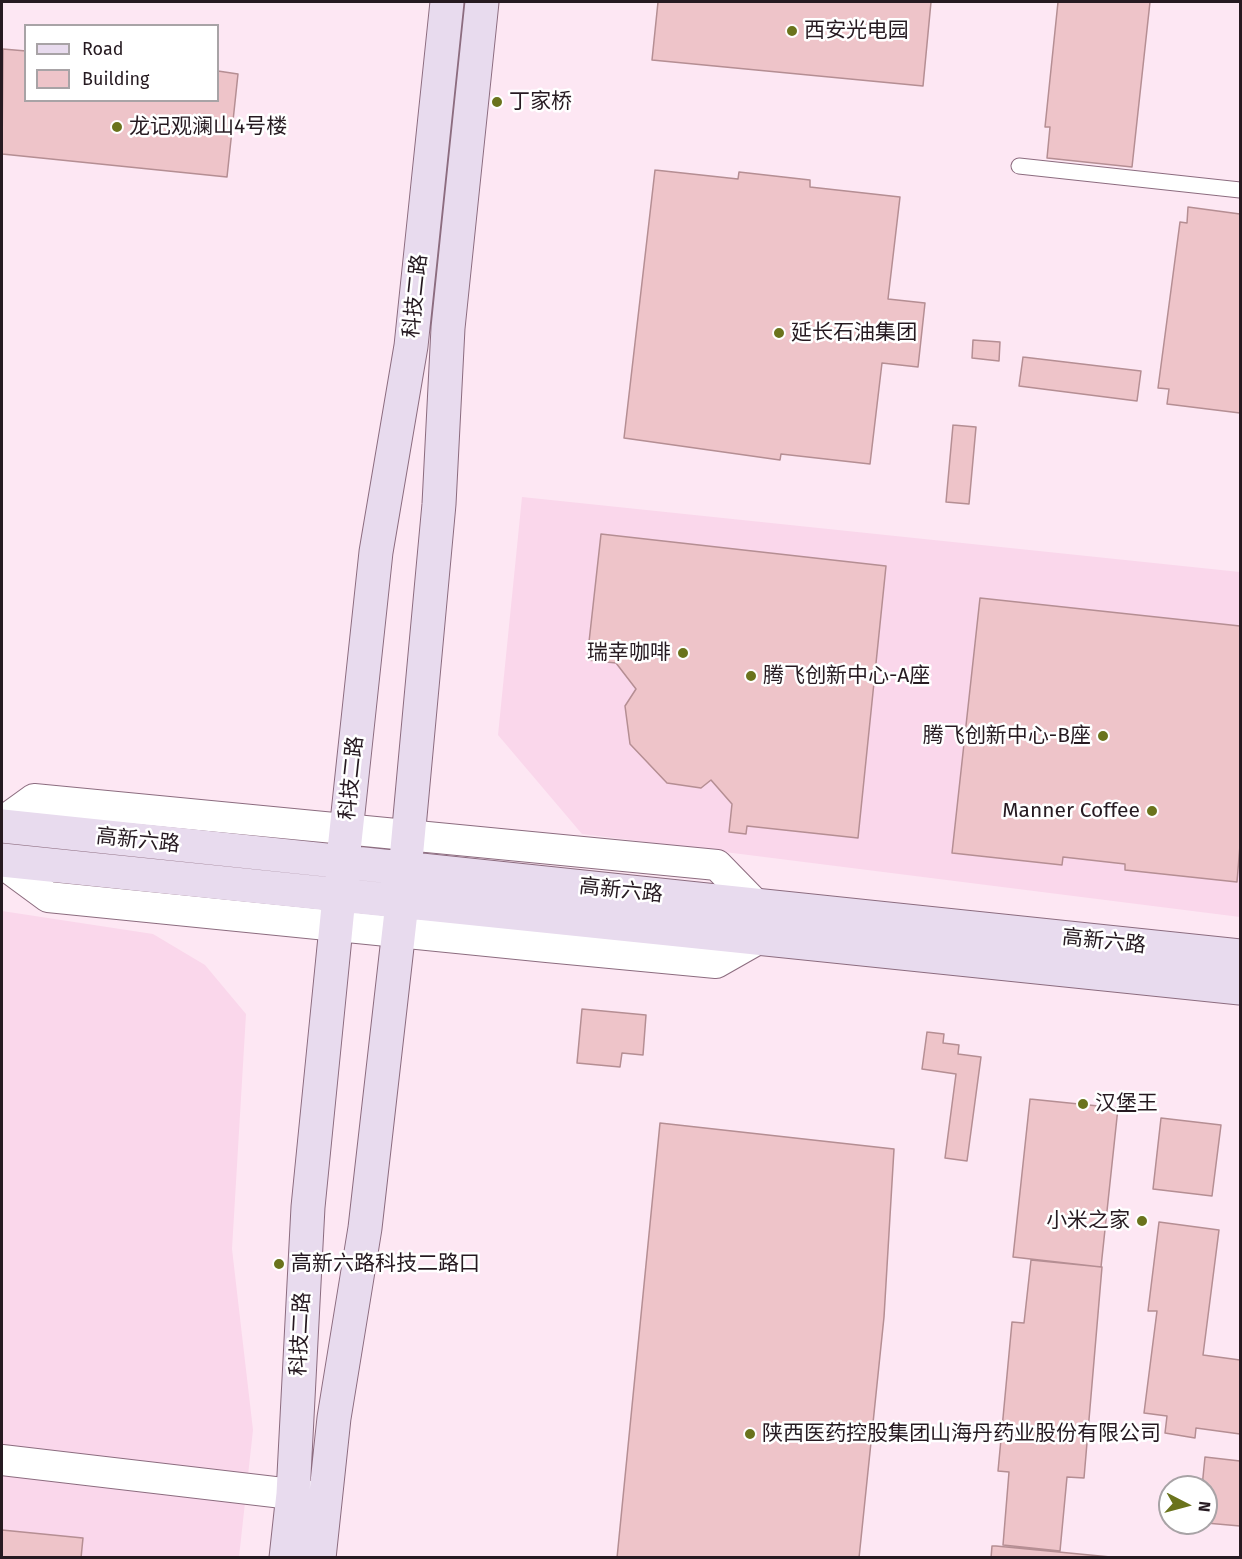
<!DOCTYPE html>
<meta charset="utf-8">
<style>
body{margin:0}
#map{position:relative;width:1242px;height:1559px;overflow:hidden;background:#fde7f3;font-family:"Fira Sans",sans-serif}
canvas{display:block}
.frame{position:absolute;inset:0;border:3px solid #261a21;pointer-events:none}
.legend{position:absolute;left:24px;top:24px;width:195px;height:78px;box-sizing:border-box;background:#fff;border:2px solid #a8a3a6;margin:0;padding:8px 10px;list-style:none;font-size:18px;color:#261a21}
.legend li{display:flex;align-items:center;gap:12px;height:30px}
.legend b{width:30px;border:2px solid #a8a3a6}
.north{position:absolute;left:1158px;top:1475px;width:60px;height:60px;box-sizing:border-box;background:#fff;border:2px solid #a8a3a6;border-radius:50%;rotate:96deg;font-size:16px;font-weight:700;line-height:24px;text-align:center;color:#261a21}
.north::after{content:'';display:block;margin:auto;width:21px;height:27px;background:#6a731c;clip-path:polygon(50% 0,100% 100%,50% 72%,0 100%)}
</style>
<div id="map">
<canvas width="1242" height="1559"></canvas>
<div class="frame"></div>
<ul class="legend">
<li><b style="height:8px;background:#e8dbee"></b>Road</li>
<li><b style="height:16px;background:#eec4c9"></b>Building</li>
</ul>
<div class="north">N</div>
</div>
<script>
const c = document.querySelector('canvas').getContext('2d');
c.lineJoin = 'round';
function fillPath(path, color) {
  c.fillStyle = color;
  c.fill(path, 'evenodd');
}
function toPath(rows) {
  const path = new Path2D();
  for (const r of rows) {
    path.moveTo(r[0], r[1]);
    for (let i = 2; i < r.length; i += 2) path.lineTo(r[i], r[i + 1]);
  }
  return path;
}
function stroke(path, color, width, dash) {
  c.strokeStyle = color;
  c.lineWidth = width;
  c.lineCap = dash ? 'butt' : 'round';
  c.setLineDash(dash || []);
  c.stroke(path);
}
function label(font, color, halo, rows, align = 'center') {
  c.font = font + ' "Fira Sans","Noto Sans SC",sans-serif';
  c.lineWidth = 5;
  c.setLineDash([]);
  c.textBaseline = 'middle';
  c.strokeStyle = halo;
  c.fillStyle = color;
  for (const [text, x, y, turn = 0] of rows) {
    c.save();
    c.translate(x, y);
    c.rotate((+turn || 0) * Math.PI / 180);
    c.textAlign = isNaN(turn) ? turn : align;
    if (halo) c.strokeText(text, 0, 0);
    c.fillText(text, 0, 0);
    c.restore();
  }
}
fillPath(toPath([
 [522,497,1240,572,1240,917,582,834,498,735],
 [2,911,153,934,205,965,246,1014,232,1249,253,1430,239,1557,2,1558]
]), '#fad7eb');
const building = toPath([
 [658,2,931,2,923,86,652,60,658,2],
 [1058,2,1150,2,1132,167,1047,158,1050,127,1045,127,1058,2],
 [3,49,26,51,26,100,218,100,218,71,238,74,227,177,2,154,3,49],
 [655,170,738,179,739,172,810,180,810,187,900,197,888,299,925,303,918,367,882,363,870,464,781,454,780,460,624,438,655,170],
 [1188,207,1240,214,1240,413,1167,404,1169,389,1158,388,1180,222,1187,223,1188,207],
 [973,340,1000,342,999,361,972,358,973,340],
 [1023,357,1141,371,1137,401,1019,386,1023,357],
 [953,425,976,427,969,504,946,502,953,425],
 [601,534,886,566,858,838,747,826,746,834,729,832,732,804,711,780,701,788,667,783,630,744,625,706,636,689,616,663,587,660,601,534],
 [980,598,1240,626,1240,845,1237,882,1125,870,1125,864,1063,857,1062,865,952,853,980,598],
 [582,1009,646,1015,643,1055,622,1053,620,1067,577,1063,582,1009],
 [927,1032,944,1034,943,1043,959,1045,958,1054,981,1057,967,1161,945,1158,956,1074,922,1069,927,1032],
 [1030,1099,1118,1108,1101,1267,1013,1257,1030,1099],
 [1161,1118,1221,1125,1212,1196,1153,1189,1161,1118],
 [660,1123,894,1149,884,1317,859,1558,617,1558,660,1123],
 [1159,1222,1219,1230,1203,1355,1240,1360,1240,1434,1196,1428,1195,1438,1165,1433,1167,1416,1144,1413,1157,1311,1148,1311,1159,1222],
 [1031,1260,1102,1267,1084,1478,1067,1477,1060,1551,1003,1545,1009,1472,998,1471,1012,1322,1024,1323,1031,1260],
 [1205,1457,1240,1461,1240,1526,1206,1523,1206,1487,1202,1487,1205,1457],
 [2,1530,83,1538,81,1558,2,1558,2,1530],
 [992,1546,996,1546,1121,1558,991,1558,992,1546]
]);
fillPath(building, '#eec4c9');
stroke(building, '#b58e93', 1.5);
const lane = toPath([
 [1019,166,1240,190]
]);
const street = toPath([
 [2,822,34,799,717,865,757,906],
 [2,863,48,897,547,947,716,963,760,938],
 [2,1460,317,1497]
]);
const secondary = toPath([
 [2,826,1240,956],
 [2,860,1240,988],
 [286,1558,293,1494,308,1207,339,897,376,552,411,346,447,2],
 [319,1558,334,1418,365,1228,402,903,439,504,448,328,482,2]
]);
stroke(lane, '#8c6c7f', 17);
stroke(street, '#8c6c7f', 32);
stroke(secondary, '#8c6c7f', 35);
stroke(lane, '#fff', 15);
stroke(street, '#fff', 30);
stroke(secondary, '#e8dbee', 33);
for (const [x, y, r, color] of [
 [792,31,6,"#6a731c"],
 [497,102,6,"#6a731c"],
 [117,127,6,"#6a731c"],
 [779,333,6,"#6a731c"],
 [683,653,6,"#6a731c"],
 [751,676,6,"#6a731c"],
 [1103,736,6,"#6a731c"],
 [1152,811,6,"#6a731c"],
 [1083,1104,6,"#6a731c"],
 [1142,1221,6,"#6a731c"],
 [279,1264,6,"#6a731c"],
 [750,1434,6,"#6a731c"]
]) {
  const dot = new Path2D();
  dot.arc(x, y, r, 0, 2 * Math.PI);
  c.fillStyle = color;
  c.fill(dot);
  stroke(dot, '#fff', 2);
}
label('21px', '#261a21', '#fff', [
 ["西安光电园",804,31],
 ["丁家桥",509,102],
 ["龙记观澜山4号楼",129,127],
 ["延长石油集团",791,333],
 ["瑞幸咖啡",671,653,"right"],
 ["腾飞创新中心-A座",763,676],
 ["腾飞创新中心-B座",1091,736,"right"],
 ["Manner Coffee",1140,811,"right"],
 ["汉堡王",1095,1104],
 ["小米之家",1130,1221,"right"],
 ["高新六路科技二路口",291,1264],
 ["陕西医药控股集团山海丹药业股份有限公司",762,1434]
], 'left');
label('21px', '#261a21', '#fff', [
 ["科技二路",416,296,-84],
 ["科技二路",352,778,-84],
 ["高新六路",138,841,6],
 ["高新六路",621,891,6],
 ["高新六路",1104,942,6],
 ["科技二路",301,1334,-87]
]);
</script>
